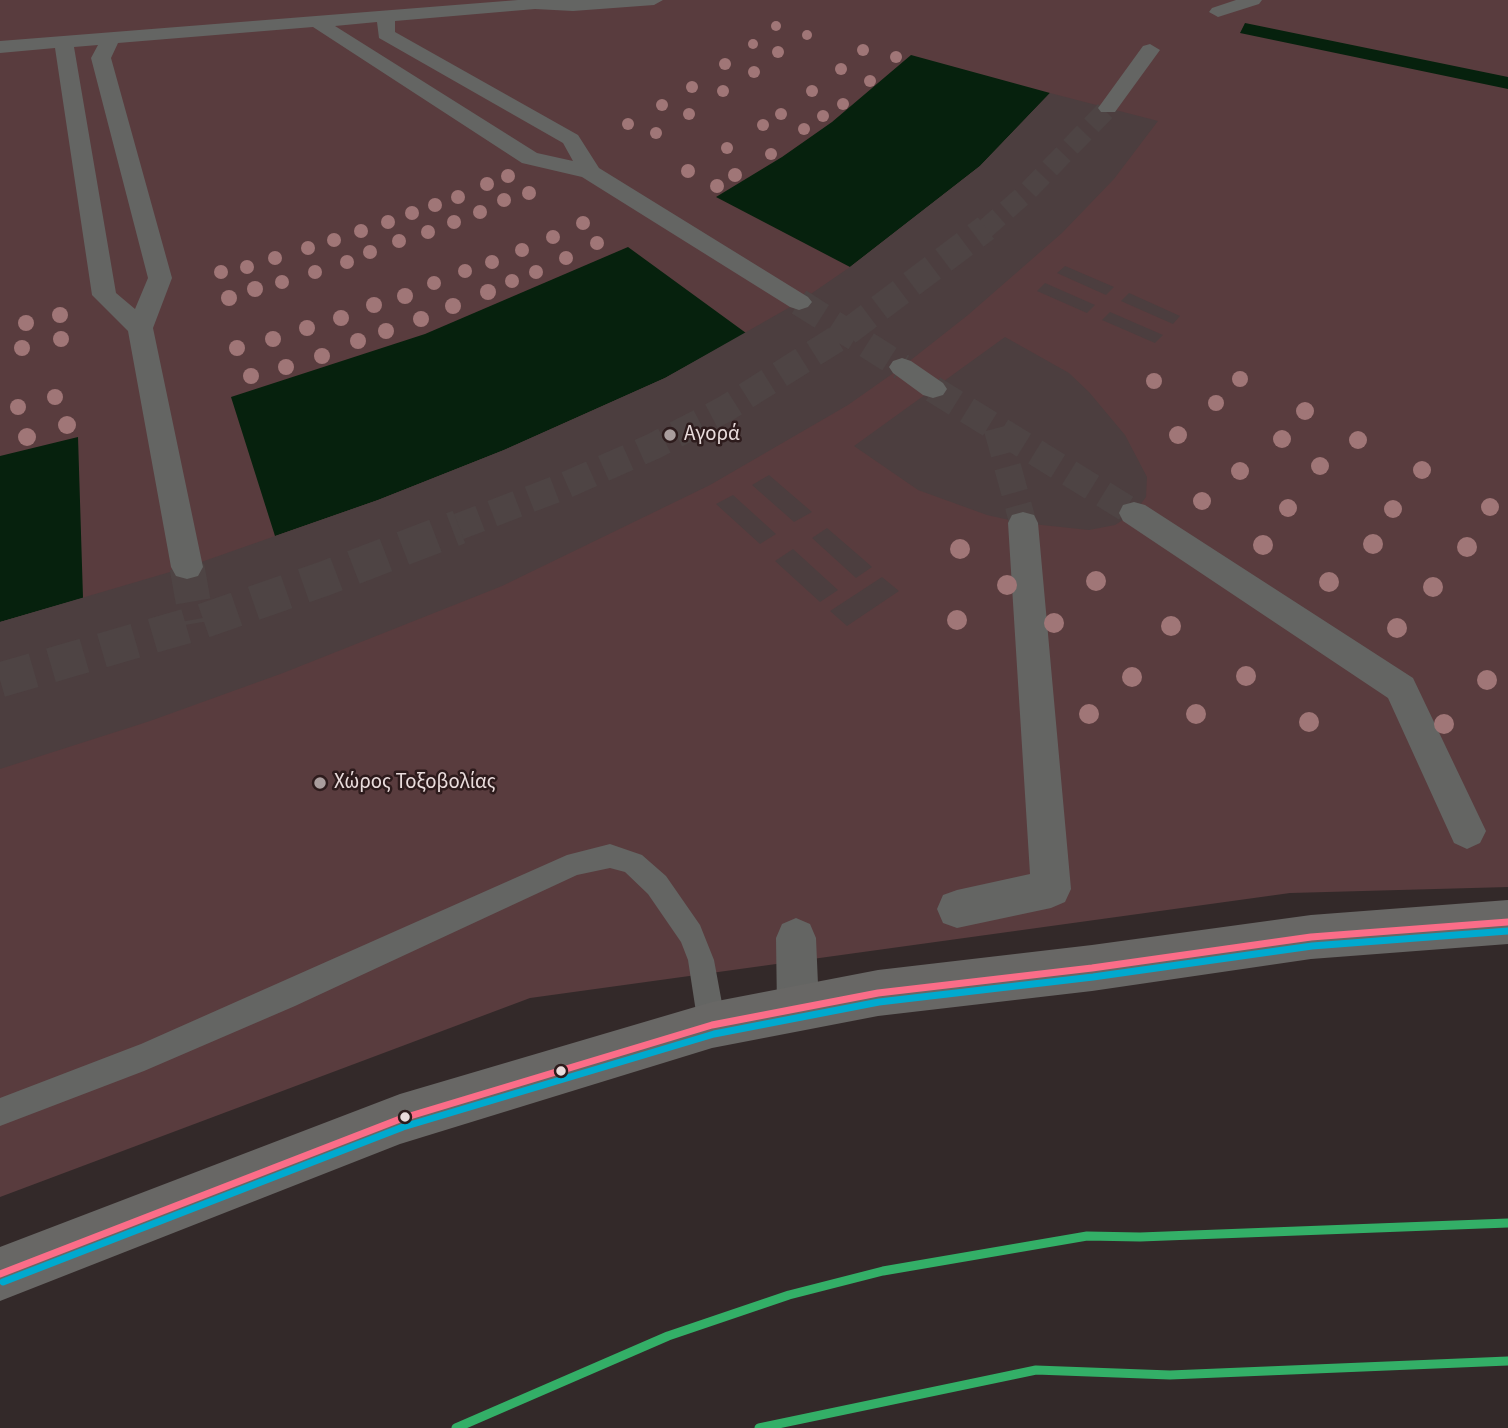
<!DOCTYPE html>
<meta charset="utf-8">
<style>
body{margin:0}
canvas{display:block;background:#332929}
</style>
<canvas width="1508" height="1428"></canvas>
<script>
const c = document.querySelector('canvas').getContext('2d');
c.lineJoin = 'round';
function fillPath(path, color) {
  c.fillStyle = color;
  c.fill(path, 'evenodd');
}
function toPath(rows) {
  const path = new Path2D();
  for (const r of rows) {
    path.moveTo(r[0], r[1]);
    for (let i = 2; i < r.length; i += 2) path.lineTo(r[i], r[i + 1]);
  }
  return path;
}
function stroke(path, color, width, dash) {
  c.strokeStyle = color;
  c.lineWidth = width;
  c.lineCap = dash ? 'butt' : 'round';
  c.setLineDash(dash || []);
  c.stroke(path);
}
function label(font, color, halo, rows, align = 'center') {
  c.font = font + ' "Source Sans 3",sans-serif';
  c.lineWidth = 5;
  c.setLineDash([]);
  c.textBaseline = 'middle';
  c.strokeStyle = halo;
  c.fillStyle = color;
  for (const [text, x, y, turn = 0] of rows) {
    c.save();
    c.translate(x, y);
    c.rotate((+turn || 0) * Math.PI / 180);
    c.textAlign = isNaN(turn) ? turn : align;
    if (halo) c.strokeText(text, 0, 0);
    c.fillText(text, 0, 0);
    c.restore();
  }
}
fillPath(toPath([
 [0,0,1508,0,1508,887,1290,893,530,998,0,1197]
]), '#593c3e');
fillPath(toPath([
 [1245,23,1508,77,1508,89,1240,33],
 [911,55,1050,93,980,166,850,267,716,197,782,157,832,122],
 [628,247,746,333,665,378,504,450,378,500,275,536,231,397,425,334],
 [78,437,83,598,0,622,0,456]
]), '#06210d');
fillPath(toPath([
 [1050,93,1158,121,1114,179,1062,233,968,315,902,367,848,405,710,485,502,586,283,673,150,721,0,769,0,622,187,567,378,500,504,450,665,378,799,302,850,267,980,166],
 [1065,266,1114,287,1106,295,1057,273],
 [1045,283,1095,305,1087,313,1037,291],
 [1129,293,1180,316,1173,324,1121,301],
 [1110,312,1163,335,1155,343,1102,320],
 [1005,337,1069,373,1089,392,1125,435,1147,477,1146,497,1134,513,1115,525,1089,530,1023,523,987,515,918,490,854,446],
 [769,475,812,512,794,522,752,485],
 [733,495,776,534,760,544,716,504],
 [827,528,863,559,872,567,856,578,812,538],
 [793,549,838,590,820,602,775,561],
 [882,577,899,591,847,626,830,611]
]), '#4c3e3f');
stroke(toPath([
 [984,230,1026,193,1108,108]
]), '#4e4444', 20, [20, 10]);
stroke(toPath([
 [799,302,902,367],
 [933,389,1134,513],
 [997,428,1023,523],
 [455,528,564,486,654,446,725,409,846,333,986,228]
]), '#4e4444', 27, [27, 13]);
stroke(toPath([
 [187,567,197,623],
 [0,680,197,623,326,578,459,527]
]), '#4e4444', 35, [35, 18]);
fillPath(toPath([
 [610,844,642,855,666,876,700,925,714,960,726,1025,722,1035,712,1039,702,1035,698,1025,688,960,681,942,648,894,625,872,610,868,577,875,295,1006,144,1071,0,1126,0,1098,141,1044,567,855,610,844]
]), '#646563');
fillPath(toPath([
 [518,0,663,0,654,5,573,11,535,9,395,21,395,32,578,135,599,168,808,297,812,302,808,307,799,310,790,307,582,177,522,163,313,27,118,43,111,58,172,278,153,328,203,567,198,576,187,579,176,576,171,567,128,331,92,295,55,48,0,53,0,41,518,0],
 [377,22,379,38,563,143,573,161,537,153,335,26,377,22],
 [98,45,91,58,148,278,135,309,116,293,74,47,98,45],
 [1236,0,1262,0,1259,4,1218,17,1209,12,1212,8,1236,0],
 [1150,44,1160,50,1115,112,1101,112,1098,108,1101,104,1143,46,1150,44],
 [902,358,911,361,943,383,947,389,943,395,933,398,923,395,893,373,889,367,893,361,902,358],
 [1134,502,1145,505,1413,678,1486,831,1480,843,1467,849,1454,843,1388,698,1123,521,1119,513,1123,505,1134,502],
 [1023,512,1034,515,1038,523,1071,889,1065,902,1051,908,957,928,943,923,937,909,943,895,957,890,1030,874,1008,523,1012,515,1023,512],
 [796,918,810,924,816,938,819,1008,813,1023,798,1029,783,1023,777,1008,776,938,782,924,796,918]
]), '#646563');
fillPath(toPath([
 [1508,900,1508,944,1311,959,1092,991,878,1016,712,1048,400,1144,0,1301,0,1247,400,1094,712,1002,878,970,1092,945,1311,915,1508,900]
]), '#686765');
stroke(toPath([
 [0,1274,400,1119,712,1025,878,993,1092,968,1311,937,1508,922]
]), '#fb6d88', 7);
stroke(toPath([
 [3,1282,403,1127,714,1034,879,1002,1093,977,1312,946,1508,931]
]), '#00a9ce', 7);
stroke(toPath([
 [456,1428,668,1336,789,1295,883,1271,1087,1236,1140,1237,1508,1223],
 [759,1428,1036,1370,1170,1375,1508,1361]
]), '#33af67', 9);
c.fillStyle = '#a07677';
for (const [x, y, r] of [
 [776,26,5],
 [807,35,5],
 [753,44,5],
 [863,50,6],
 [778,52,6],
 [896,57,6],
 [725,64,6],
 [841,69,6],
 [754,72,6],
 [870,81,6],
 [692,87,6],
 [723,91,6],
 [812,91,6],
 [843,104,6],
 [662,105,6],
 [689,114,6],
 [781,114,6],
 [823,116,6],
 [628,124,6],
 [763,125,6],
 [804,129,6],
 [656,133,6],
 [727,148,6],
 [771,154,6],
 [688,171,7],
 [735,175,7],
 [508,176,7],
 [487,184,7],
 [717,186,7],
 [529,193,7],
 [458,197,7],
 [504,200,7],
 [435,205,7],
 [480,212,7],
 [412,213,7],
 [388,222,7],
 [454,222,7],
 [583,223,7],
 [361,231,7],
 [428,232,7],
 [553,237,7],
 [334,240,7],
 [399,241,7],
 [597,243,7],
 [308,248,7],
 [522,250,7],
 [370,252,7],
 [275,258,7],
 [566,258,7],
 [347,262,7],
 [492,262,7],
 [247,267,7],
 [465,271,7],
 [221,272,7],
 [315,272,7],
 [536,272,7],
 [512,281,7],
 [282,282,7],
 [434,283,7],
 [255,289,8],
 [488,292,8],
 [405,296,8],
 [229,298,8],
 [374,305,8],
 [453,306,8],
 [60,315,8],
 [341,318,8],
 [421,319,8],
 [26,323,8],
 [307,328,8],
 [386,331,8],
 [61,339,8],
 [273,339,8],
 [358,341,8],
 [22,348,8],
 [237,348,8],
 [322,356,8],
 [286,367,8],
 [251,376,8],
 [1240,379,8],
 [1154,381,8],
 [55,397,8],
 [1216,403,8],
 [18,407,8],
 [1305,411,9],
 [67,425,9],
 [1178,435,9],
 [27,437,9],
 [1282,439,9],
 [1358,440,9],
 [1320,466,9],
 [1422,470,9],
 [1240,471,9],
 [1202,501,9],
 [1490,507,9],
 [1288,508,9],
 [1393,509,9],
 [1373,544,10],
 [1263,545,10],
 [1467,547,10],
 [960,549,10],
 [1096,581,10],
 [1329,582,10],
 [1007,585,10],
 [1433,587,10],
 [957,620,10],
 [1054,623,10],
 [1171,626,10],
 [1397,628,10],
 [1246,676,10],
 [1132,677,10],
 [1487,680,10],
 [1089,714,10],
 [1196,714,10],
 [1309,722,10],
 [1444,724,10]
]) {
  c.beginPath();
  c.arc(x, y, r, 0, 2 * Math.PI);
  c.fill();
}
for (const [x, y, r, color] of [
 [670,435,7,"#a99d9d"],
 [320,783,7,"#a99d9d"],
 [561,1071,6,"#e9dcdc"],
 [405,1117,6,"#e9dcdc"]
]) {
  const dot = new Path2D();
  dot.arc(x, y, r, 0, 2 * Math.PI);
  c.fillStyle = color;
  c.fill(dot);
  stroke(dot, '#2d1b1c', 2.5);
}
label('21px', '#e9dcdc', '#2d1b1c', [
 ["Αγορά",684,435],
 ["Χώρος Τοξοβολίας",334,783]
], 'left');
</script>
